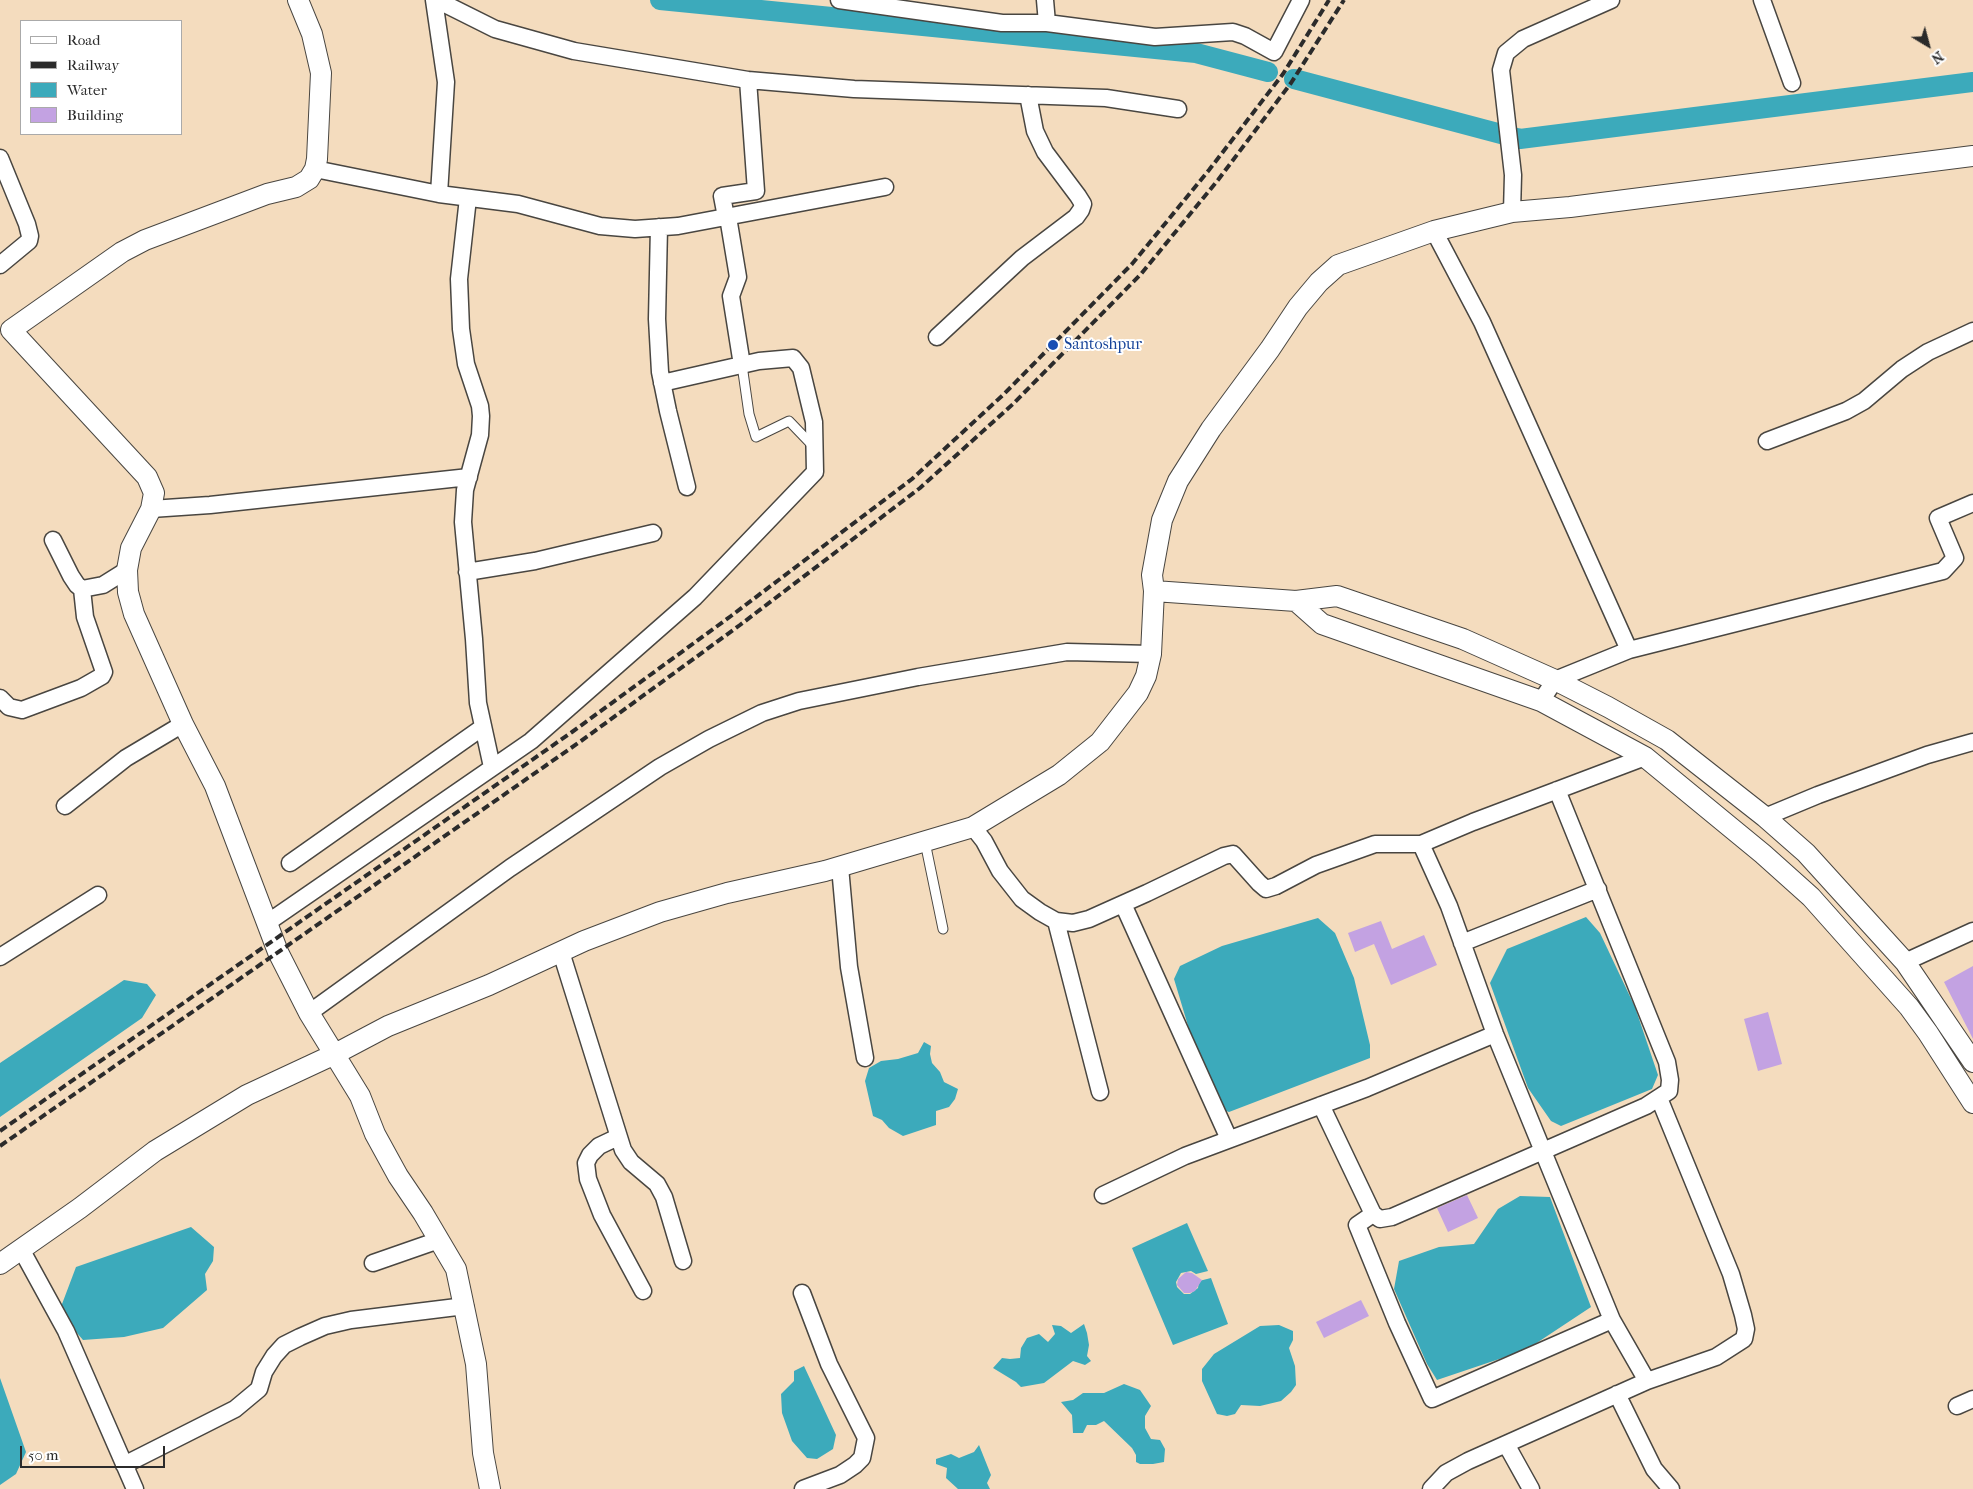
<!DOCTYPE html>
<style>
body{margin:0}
#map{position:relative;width:1973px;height:1489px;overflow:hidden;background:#f4dcbe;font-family:"IM FELL French Canon",serif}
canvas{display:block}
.legend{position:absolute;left:20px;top:20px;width:162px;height:115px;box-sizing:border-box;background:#fff;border:1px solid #aaa;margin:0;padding:6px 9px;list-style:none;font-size:15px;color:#2b2b2b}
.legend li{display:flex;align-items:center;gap:10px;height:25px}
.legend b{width:25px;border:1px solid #aaa}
.north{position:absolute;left:1903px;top:20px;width:50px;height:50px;-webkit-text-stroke:4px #fff;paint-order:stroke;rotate:143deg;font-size:14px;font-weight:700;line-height:20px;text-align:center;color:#2b2b2b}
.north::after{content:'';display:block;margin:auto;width:18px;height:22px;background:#2b2b2b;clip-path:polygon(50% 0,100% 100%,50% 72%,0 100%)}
.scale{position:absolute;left:20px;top:1446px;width:145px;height:22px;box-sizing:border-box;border:2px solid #2b2b2b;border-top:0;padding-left:6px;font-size:15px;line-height:18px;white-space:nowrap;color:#2b2b2b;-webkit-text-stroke:4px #fff;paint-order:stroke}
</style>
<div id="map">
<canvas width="1973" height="1489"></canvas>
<ul class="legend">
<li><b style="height:6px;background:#fff"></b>Road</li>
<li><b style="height:6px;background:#2b2b2b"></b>Railway</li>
<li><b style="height:14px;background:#3caabb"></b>Water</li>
<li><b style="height:14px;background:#c3a2e2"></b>Building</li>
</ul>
<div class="north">N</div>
<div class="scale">50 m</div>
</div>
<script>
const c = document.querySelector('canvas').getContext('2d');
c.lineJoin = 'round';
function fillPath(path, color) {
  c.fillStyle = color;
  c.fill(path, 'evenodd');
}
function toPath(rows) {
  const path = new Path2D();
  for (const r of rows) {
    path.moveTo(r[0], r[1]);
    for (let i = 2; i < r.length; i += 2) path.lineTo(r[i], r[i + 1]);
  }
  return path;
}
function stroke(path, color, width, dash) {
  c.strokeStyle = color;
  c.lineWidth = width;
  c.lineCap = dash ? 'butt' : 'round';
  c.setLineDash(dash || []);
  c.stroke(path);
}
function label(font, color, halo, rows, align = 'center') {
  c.font = font + ' "IM FELL French Canon",serif';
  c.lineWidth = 4;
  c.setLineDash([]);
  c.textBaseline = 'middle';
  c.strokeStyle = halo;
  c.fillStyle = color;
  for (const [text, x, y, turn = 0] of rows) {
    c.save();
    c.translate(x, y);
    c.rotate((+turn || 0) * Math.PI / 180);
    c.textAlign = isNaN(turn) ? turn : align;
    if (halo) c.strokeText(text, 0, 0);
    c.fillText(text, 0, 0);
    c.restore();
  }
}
fillPath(toPath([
 [1586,917,1600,933,1635,1007,1658,1075,1652,1089,1561,1126,1551,1121,1528,1088,1490,983,1507,949],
 [1318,918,1335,933,1354,978,1370,1045,1370,1058,1229,1112,1221,1109,1201,1069,1174,979,1180,966,1222,946],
 [124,980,147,984,156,995,142,1018,0,1117,0,1063],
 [924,1042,931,1046,930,1054,932,1063,940,1072,944,1082,958,1089,955,1099,949,1107,936,1111,936,1125,903,1136,889,1128,882,1120,873,1116,865,1081,869,1068,881,1061,898,1059,918,1053],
 [1520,1196,1550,1197,1591,1307,1526,1350,1437,1380,1427,1364,1394,1289,1399,1261,1439,1247,1474,1244,1498,1209],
 [1187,1223,1208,1271,1196,1274,1191,1271,1181,1273,1176,1282,1177,1287,1184,1294,1190,1294,1198,1288,1199,1281,1211,1278,1228,1324,1173,1345,1132,1248],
 [191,1227,214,1247,213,1261,205,1274,207,1290,163,1328,124,1337,83,1340,59,1312,76,1267],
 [1084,1324,1087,1333,1089,1345,1087,1356,1091,1361,1085,1365,1073,1361,1044,1383,1021,1387,1016,1382,993,1368,1002,1358,1010,1359,1020,1358,1021,1348,1027,1338,1039,1334,1048,1342,1055,1334,1052,1325,1061,1326,1071,1333],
 [1279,1325,1293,1331,1293,1340,1289,1348,1295,1366,1296,1385,1291,1392,1281,1401,1260,1406,1241,1405,1235,1414,1227,1416,1217,1414,1202,1381,1202,1369,1214,1354,1260,1326],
 [804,1366,836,1435,833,1449,817,1459,807,1458,792,1441,782,1413,781,1394,794,1381,794,1371],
 [0,1378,26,1452,16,1474,0,1485],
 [1124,1384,1140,1390,1151,1406,1145,1416,1145,1428,1151,1439,1160,1440,1165,1449,1164,1462,1153,1464,1140,1464,1136,1462,1136,1455,1132,1448,1104,1421,1096,1425,1087,1425,1083,1433,1073,1433,1072,1415,1061,1402,1073,1400,1083,1393,1104,1393],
 [979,1445,991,1475,987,1483,990,1489,958,1489,946,1478,947,1468,936,1464,936,1459,951,1454,959,1458,974,1452]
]), '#3caabb');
stroke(toPath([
 [660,0,1196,53,1268,72],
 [1294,79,1520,139,1973,82]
]), '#3caabb', 20);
fillPath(toPath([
 [1381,921,1392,949,1424,935,1437,965,1391,985,1374,944,1355,952,1348,933],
 [1973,966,1973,1039,1944,982],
 [1768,1012,1782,1064,1758,1071,1744,1019],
 [1467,1195,1478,1218,1448,1232,1437,1208],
 [1186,1272,1192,1273,1202,1280,1195,1291,1190,1293,1184,1293,1177,1285,1178,1279],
 [1361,1300,1369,1316,1324,1338,1316,1322]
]), '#c3a2e2');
const service = toPath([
 [742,365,749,414,756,437,789,421,813,446],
 [925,842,943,929]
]);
const minor = toPath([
 [434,0,446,82,439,194],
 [437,0,495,29,574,51,748,80,854,89,1106,98,1178,109],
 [839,0,1002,23,1047,23,1155,37,1233,32,1245,36,1274,52,1301,0],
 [1045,0,1047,23],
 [1762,0,1792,83],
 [0,158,27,224,30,236,29,241,0,265],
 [315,169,439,194,518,204,600,226,635,229,678,226,885,187],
 [468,198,459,279,461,329,466,364,480,406,481,416,480,435,465,490,463,522,474,639,478,703,492,767],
 [1512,212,1513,175,1501,70,1506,53,1523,39,1611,0],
 [726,217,722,196,756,191,748,80],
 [728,217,738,277,731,296,742,365],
 [659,227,657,319,660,372,668,411,687,487],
 [1434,231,1482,322,1629,650,1555,680,1541,701],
 [937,337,1022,258,1076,217,1081,210,1083,204,1078,196,1045,152,1035,131,1028,95],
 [1767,441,1846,411,1864,401,1902,369,1928,352,1973,331],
 [151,509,210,505,469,477],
 [53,540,71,576,77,585,82,589,103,585,127,570],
 [467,572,535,561,653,533],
 [1629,650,1943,571,1955,558,1938,518,1973,503],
 [0,698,9,707,22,710,81,688,102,676,104,672,85,617,82,589],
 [65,806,126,758,183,724],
 [1765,817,1818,795,1927,755,1973,742],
 [973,827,984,841,1000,871,1022,899,1040,912,1056,921,1073,923,1089,919,1147,893,1224,856,1233,854,1259,883,1266,889,1276,886,1316,865,1375,844,1421,844,1473,822,1645,757],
 [1421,844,1449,906,1495,1034,1612,1320,1647,1381],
 [290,863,483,727],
 [840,867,849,967,865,1058],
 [1123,904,1229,1139],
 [1056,921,1100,1092],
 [267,923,531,741,695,597,815,472,814,422,801,368,793,358,759,361,662,383],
 [1462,943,1598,889],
 [561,952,623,1150,631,1162,657,1184,664,1197,683,1261],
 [0,957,98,895],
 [1905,962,1973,931],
 [309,1013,510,868,660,767,709,739,762,713,799,701,918,677,1067,652,1151,654],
 [1321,1105,1373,1214,1380,1219,1392,1217,1646,1106,1669,1091,1670,1080,1667,1062,1557,790],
 [618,1137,599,1146,590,1155,586,1163,588,1179,602,1215,643,1291],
 [1103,1195,1185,1156,1367,1088,1495,1034],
 [1373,1214,1357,1225,1397,1323,1432,1399,1612,1320],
 [21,1249,66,1331,135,1489],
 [373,1263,439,1240],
 [802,1293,829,1364,866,1438,862,1458,855,1465,840,1475,803,1489],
 [1617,1394,1654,1469,1671,1489],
 [1957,1406,1973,1399],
 [1506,1444,1531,1489],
 [124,1465,235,1409,259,1389,264,1372,274,1356,284,1345,300,1337,325,1326,351,1320,465,1306],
 [1431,1489,1446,1473,1468,1461,1647,1381,1716,1357,1744,1339,1746,1329,1743,1315,1731,1274,1659,1098]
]);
const tertiary = toPath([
 [298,0,312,34,321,73,317,159,315,169,309,179,296,187,267,194,145,240,122,252,11,330,147,477,154,493,151,509,131,548,127,570,128,592,134,614,183,724,215,786,278,952,309,1013,360,1096,375,1134,398,1176,423,1213,456,1269,476,1364,483,1453,490,1489],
 [1154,591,1296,601,1337,596,1463,639,1555,680,1608,707,1667,740,1765,817,1806,853,1905,962,1973,1062],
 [1296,601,1322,624,1541,701,1645,757,1763,854,1811,897,1909,1007,1928,1033,1973,1103],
 [0,1264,80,1208,155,1151,247,1095,335,1054,388,1026,489,985,584,941,660,912,727,893,825,871,973,827,1059,775,1100,742,1138,693,1146,676,1151,654,1154,591,1152,575,1162,520,1178,481,1211,429,1270,349,1298,307,1319,282,1338,265,1434,231,1512,212,1570,207,1973,156]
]);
stroke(service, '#494641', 11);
stroke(minor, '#494641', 19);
stroke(tertiary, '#494641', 22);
stroke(service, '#fff', 9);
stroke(minor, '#fff', 16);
stroke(tertiary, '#fff', 20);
stroke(toPath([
 [0,1131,572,732,731,616,912,479,1004,394,1132,264,1209,170,1283,74,1329,0],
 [0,1146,581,741,740,625,920,488,1013,404,1141,274,1218,180,1291,83,1344,0]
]), '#2b2b2b', 4, [8, 4]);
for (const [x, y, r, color] of [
 [1053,345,6,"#1a4fb4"]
]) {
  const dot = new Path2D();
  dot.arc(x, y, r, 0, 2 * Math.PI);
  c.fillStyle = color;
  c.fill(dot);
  stroke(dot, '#fff', 2);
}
label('16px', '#164399', '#fff', [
 ["Santoshpur",1064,345]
], 'left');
</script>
